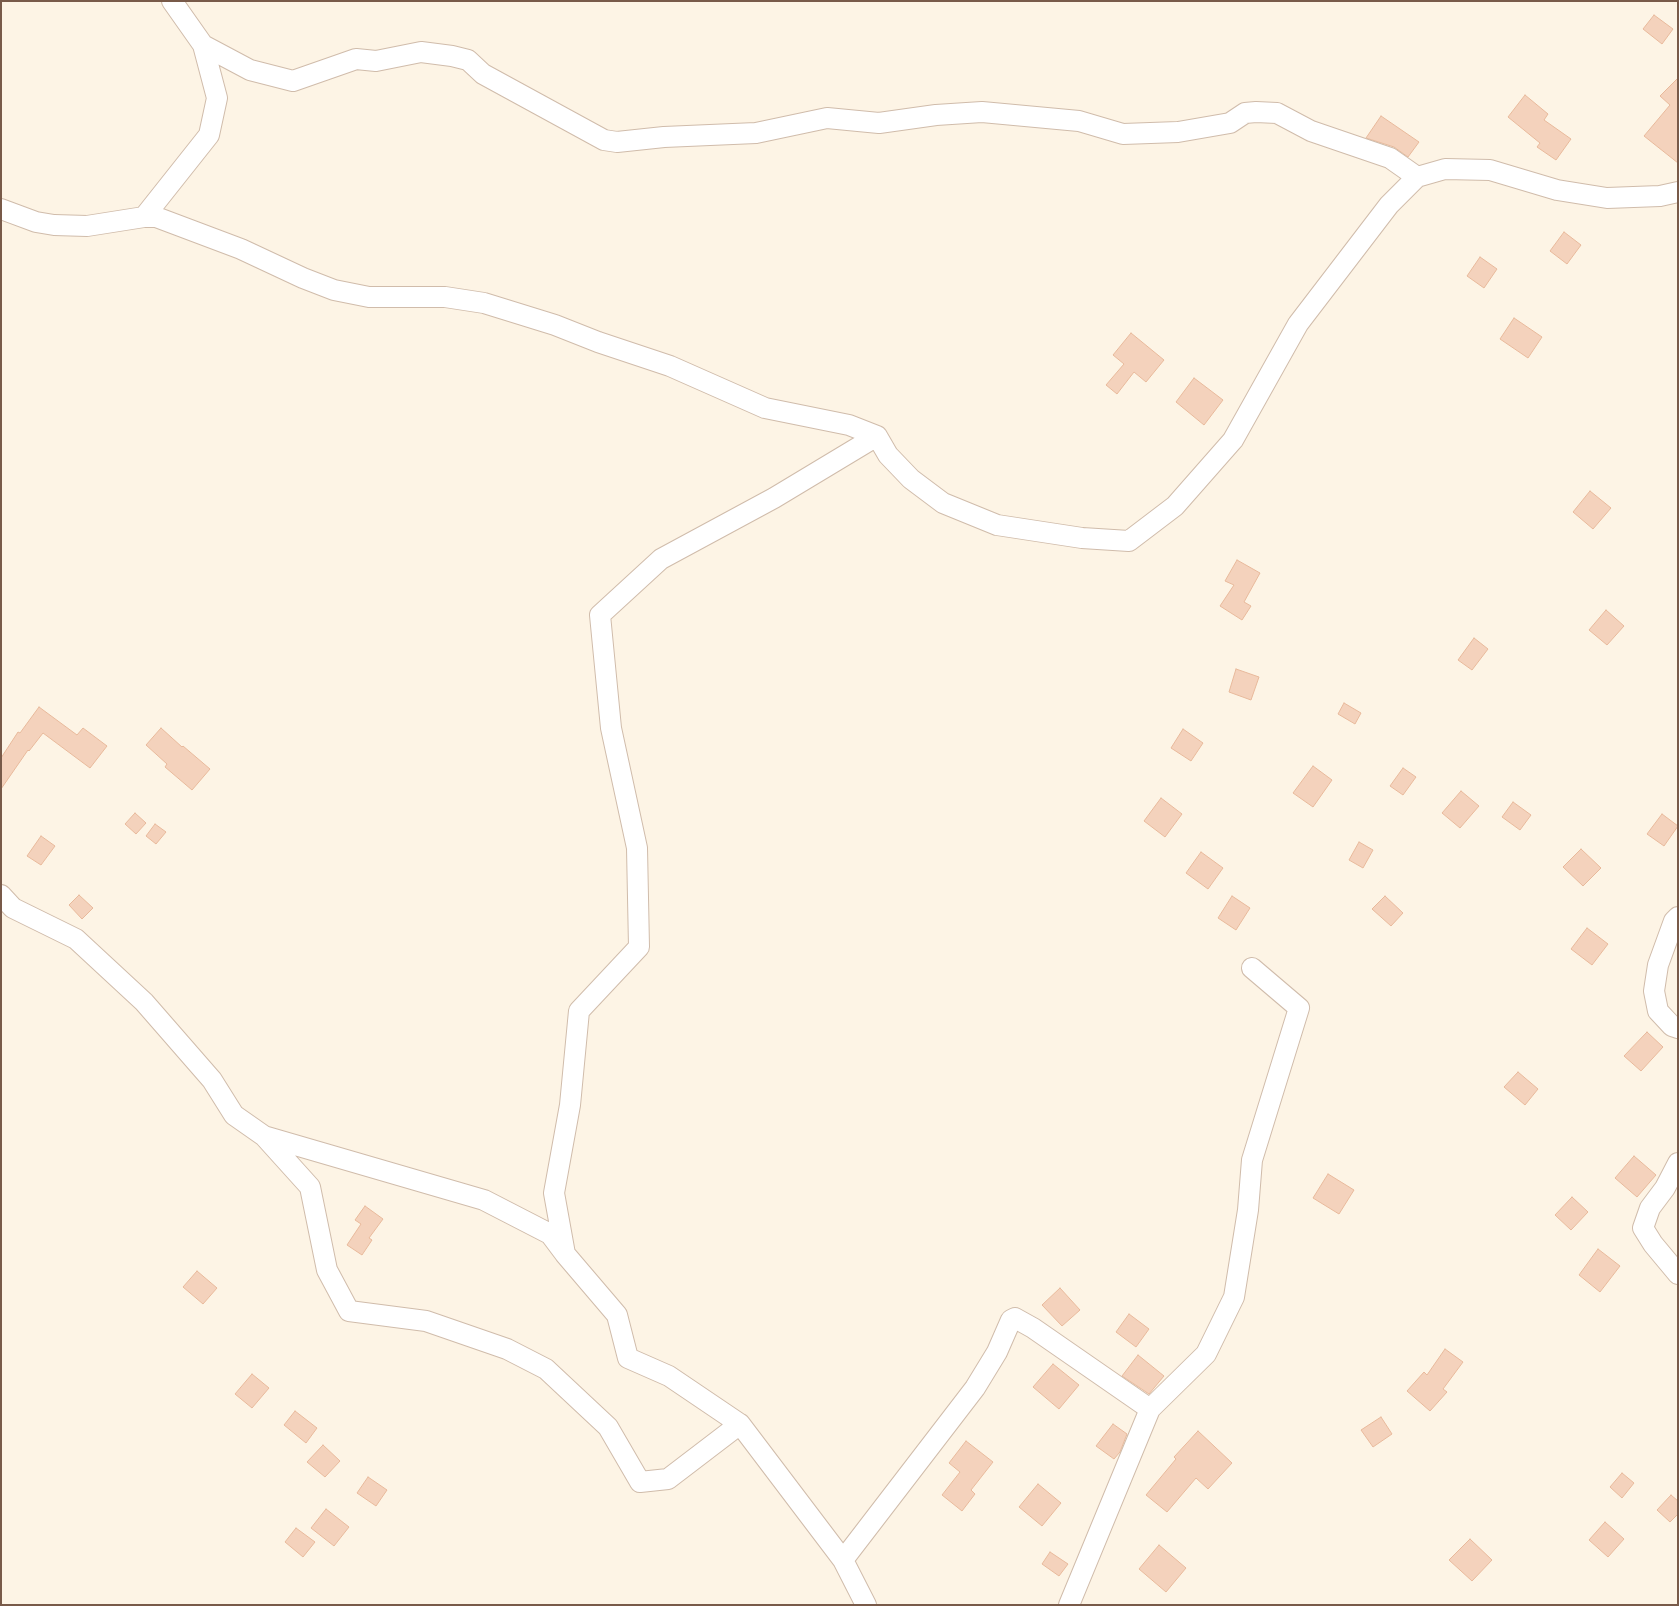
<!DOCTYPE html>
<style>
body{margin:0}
#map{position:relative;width:1679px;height:1606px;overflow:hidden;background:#fdf4e5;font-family:Karla,sans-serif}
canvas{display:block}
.frame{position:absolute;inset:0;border:2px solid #785a49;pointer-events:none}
</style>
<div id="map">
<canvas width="1679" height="1606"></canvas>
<div class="frame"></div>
</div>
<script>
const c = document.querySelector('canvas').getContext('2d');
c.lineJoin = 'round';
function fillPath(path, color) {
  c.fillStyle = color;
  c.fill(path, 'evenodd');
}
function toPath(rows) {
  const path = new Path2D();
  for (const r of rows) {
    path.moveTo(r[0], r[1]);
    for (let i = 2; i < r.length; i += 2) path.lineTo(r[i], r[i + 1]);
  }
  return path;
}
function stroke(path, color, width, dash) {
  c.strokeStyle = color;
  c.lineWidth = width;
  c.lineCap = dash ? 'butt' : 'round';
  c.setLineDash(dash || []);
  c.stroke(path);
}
const building = toPath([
 [1654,15,1673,29,1662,44,1643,29,1654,15],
 [1678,78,1678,163,1644,136,1670,105,1660,96,1678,78],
 [1525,95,1548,114,1544,120,1571,139,1556,160,1537,147,1540,143,1508,117,1525,95],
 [1381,116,1419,142,1408,157,1394,147,1366,138,1381,116],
 [1564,232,1581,245,1567,264,1550,251,1564,232],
 [1480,257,1497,269,1484,288,1467,276,1480,257],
 [1514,318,1542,337,1528,358,1500,339,1514,318],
 [1131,333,1164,360,1146,382,1134,372,1117,394,1106,385,1124,364,1113,355,1131,333],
 [1194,378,1223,400,1204,425,1176,402,1194,378],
 [1590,491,1611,508,1593,529,1573,512,1590,491],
 [1237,560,1260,573,1244,602,1251,606,1242,620,1220,606,1234,585,1225,581,1237,560],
 [1606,610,1624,626,1607,645,1589,630,1606,610],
 [1474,638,1488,649,1472,670,1458,660,1474,638],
 [1236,669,1259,677,1251,700,1229,692,1236,669],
 [1344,703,1361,713,1355,724,1338,714,1344,703],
 [39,707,77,735,83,728,107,746,90,768,43,733,29,751,28,750,1,789,1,758,18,732,20,733,39,707],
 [161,728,182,747,183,746,210,769,192,790,165,767,167,764,146,745,161,728],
 [1183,729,1203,743,1191,761,1171,748,1183,729],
 [1313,766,1332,780,1313,807,1293,793,1313,766],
 [1403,768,1416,777,1403,795,1390,786,1403,768],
 [1461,791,1479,806,1460,828,1442,813,1461,791],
 [1161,798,1182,814,1165,837,1144,821,1161,798],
 [1513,802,1531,815,1520,830,1502,817,1513,802],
 [135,813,146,823,136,834,125,824,135,813],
 [1662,814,1678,826,1664,846,1647,834,1662,814],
 [155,824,166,832,156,844,146,836,155,824],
 [41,836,55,846,41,865,27,856,41,836],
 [1359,842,1373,850,1363,868,1349,860,1359,842],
 [1581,849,1601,868,1583,886,1563,867,1581,849],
 [1201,852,1223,868,1208,889,1186,873,1201,852],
 [79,895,93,908,82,919,69,905,79,895],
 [1232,896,1250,908,1236,930,1218,918,1232,896],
 [1385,896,1403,913,1391,926,1372,909,1385,896],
 [1587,928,1608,944,1592,965,1571,949,1587,928],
 [1647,1032,1663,1047,1641,1071,1624,1056,1647,1032],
 [1518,1072,1538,1089,1525,1105,1504,1087,1518,1072],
 [1634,1156,1656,1175,1637,1197,1615,1178,1634,1156],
 [1328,1174,1354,1190,1339,1214,1313,1198,1328,1174],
 [1572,1197,1588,1212,1571,1230,1555,1215,1572,1197],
 [365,1206,383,1219,369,1238,372,1240,362,1255,347,1245,361,1224,355,1220,365,1206],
 [1598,1249,1620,1266,1600,1292,1579,1275,1598,1249],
 [197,1271,217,1288,203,1304,183,1287,197,1271],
 [1060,1288,1080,1310,1062,1326,1042,1305,1060,1288],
 [1129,1314,1149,1329,1136,1347,1116,1332,1129,1314],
 [1445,1349,1463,1362,1443,1389,1447,1392,1430,1411,1407,1391,1424,1372,1427,1375,1445,1349],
 [1138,1355,1164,1376,1149,1394,1122,1376,1138,1355],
 [1053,1364,1079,1385,1059,1409,1033,1387,1053,1364],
 [252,1374,269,1388,252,1408,235,1394,252,1374],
 [295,1411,317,1428,306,1443,284,1425,295,1411],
 [1381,1417,1392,1434,1373,1447,1361,1430,1381,1417],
 [1113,1424,1127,1434,1120,1452,1114,1459,1096,1446,1113,1424],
 [1198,1431,1232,1463,1208,1489,1196,1478,1167,1512,1146,1495,1176,1459,1174,1457,1198,1431],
 [966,1441,993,1462,971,1490,975,1494,962,1511,942,1495,960,1472,949,1463,966,1441],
 [323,1445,340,1461,325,1477,307,1462,323,1445],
 [1622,1473,1634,1483,1622,1498,1610,1487,1622,1473],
 [368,1477,387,1490,376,1506,357,1493,368,1477],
 [1038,1484,1061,1503,1042,1526,1019,1507,1038,1484],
 [1671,1495,1678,1501,1678,1514,1670,1522,1657,1510,1671,1495],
 [326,1509,349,1527,334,1546,311,1528,326,1509],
 [1605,1522,1624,1539,1608,1557,1589,1540,1605,1522],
 [296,1528,315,1542,303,1557,285,1542,296,1528],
 [1470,1539,1492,1560,1472,1581,1449,1560,1470,1539],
 [1159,1545,1186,1568,1166,1592,1139,1569,1159,1545],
 [1050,1552,1068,1564,1059,1576,1042,1564,1050,1552]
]);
fillPath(building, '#f4d2bc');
stroke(building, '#e8b99b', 1);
const minor = toPath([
 [203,45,250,70,293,81,356,59,376,61,421,52,452,56,468,60,483,74,604,140,617,142,664,137,756,133,827,118,879,123,936,115,982,112,1079,121,1123,134,1178,132,1230,123,1245,113,1256,112,1277,113,1311,131,1390,158,1417,177],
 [1,209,36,222,54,225,87,226,144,217,156,217,241,249,303,278,334,290,369,297,445,297,484,303,555,325,598,342,670,366,765,408,849,425,877,436,888,455,911,479,943,503,997,525,1082,538,1129,541,1175,506,1233,440,1298,324,1389,205,1417,177,1445,169,1490,170,1557,190,1607,198,1660,196,1678,192],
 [144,217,209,135,217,98,203,45,172,1],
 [1,895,13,908,76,939,144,1002,212,1080,234,1115,264,1136,310,1187,327,1270,349,1311,426,1321,507,1349,546,1369,608,1427,640,1482,668,1479,740,1424],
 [1678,917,1674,921,1658,965,1654,991,1658,1011,1672,1026,1678,1028],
 [264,1136,484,1200,550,1234,565,1254],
 [1678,1163,1665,1188,1650,1208,1643,1228,1653,1244,1678,1274],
 [843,1560,975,1388,997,1352,1011,1320,1015,1318,1033,1328,1150,1409],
 [866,1605,843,1560,740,1424,669,1376,628,1358,617,1315,565,1254,554,1193,570,1105,579,1011,639,947,637,848,611,728,600,615,661,559,774,498,877,436],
 [1069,1605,1150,1409,1206,1354,1234,1297,1248,1210,1252,1160,1299,1008,1252,968]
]);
stroke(minor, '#d0bcab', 22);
stroke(minor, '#fff', 20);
</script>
